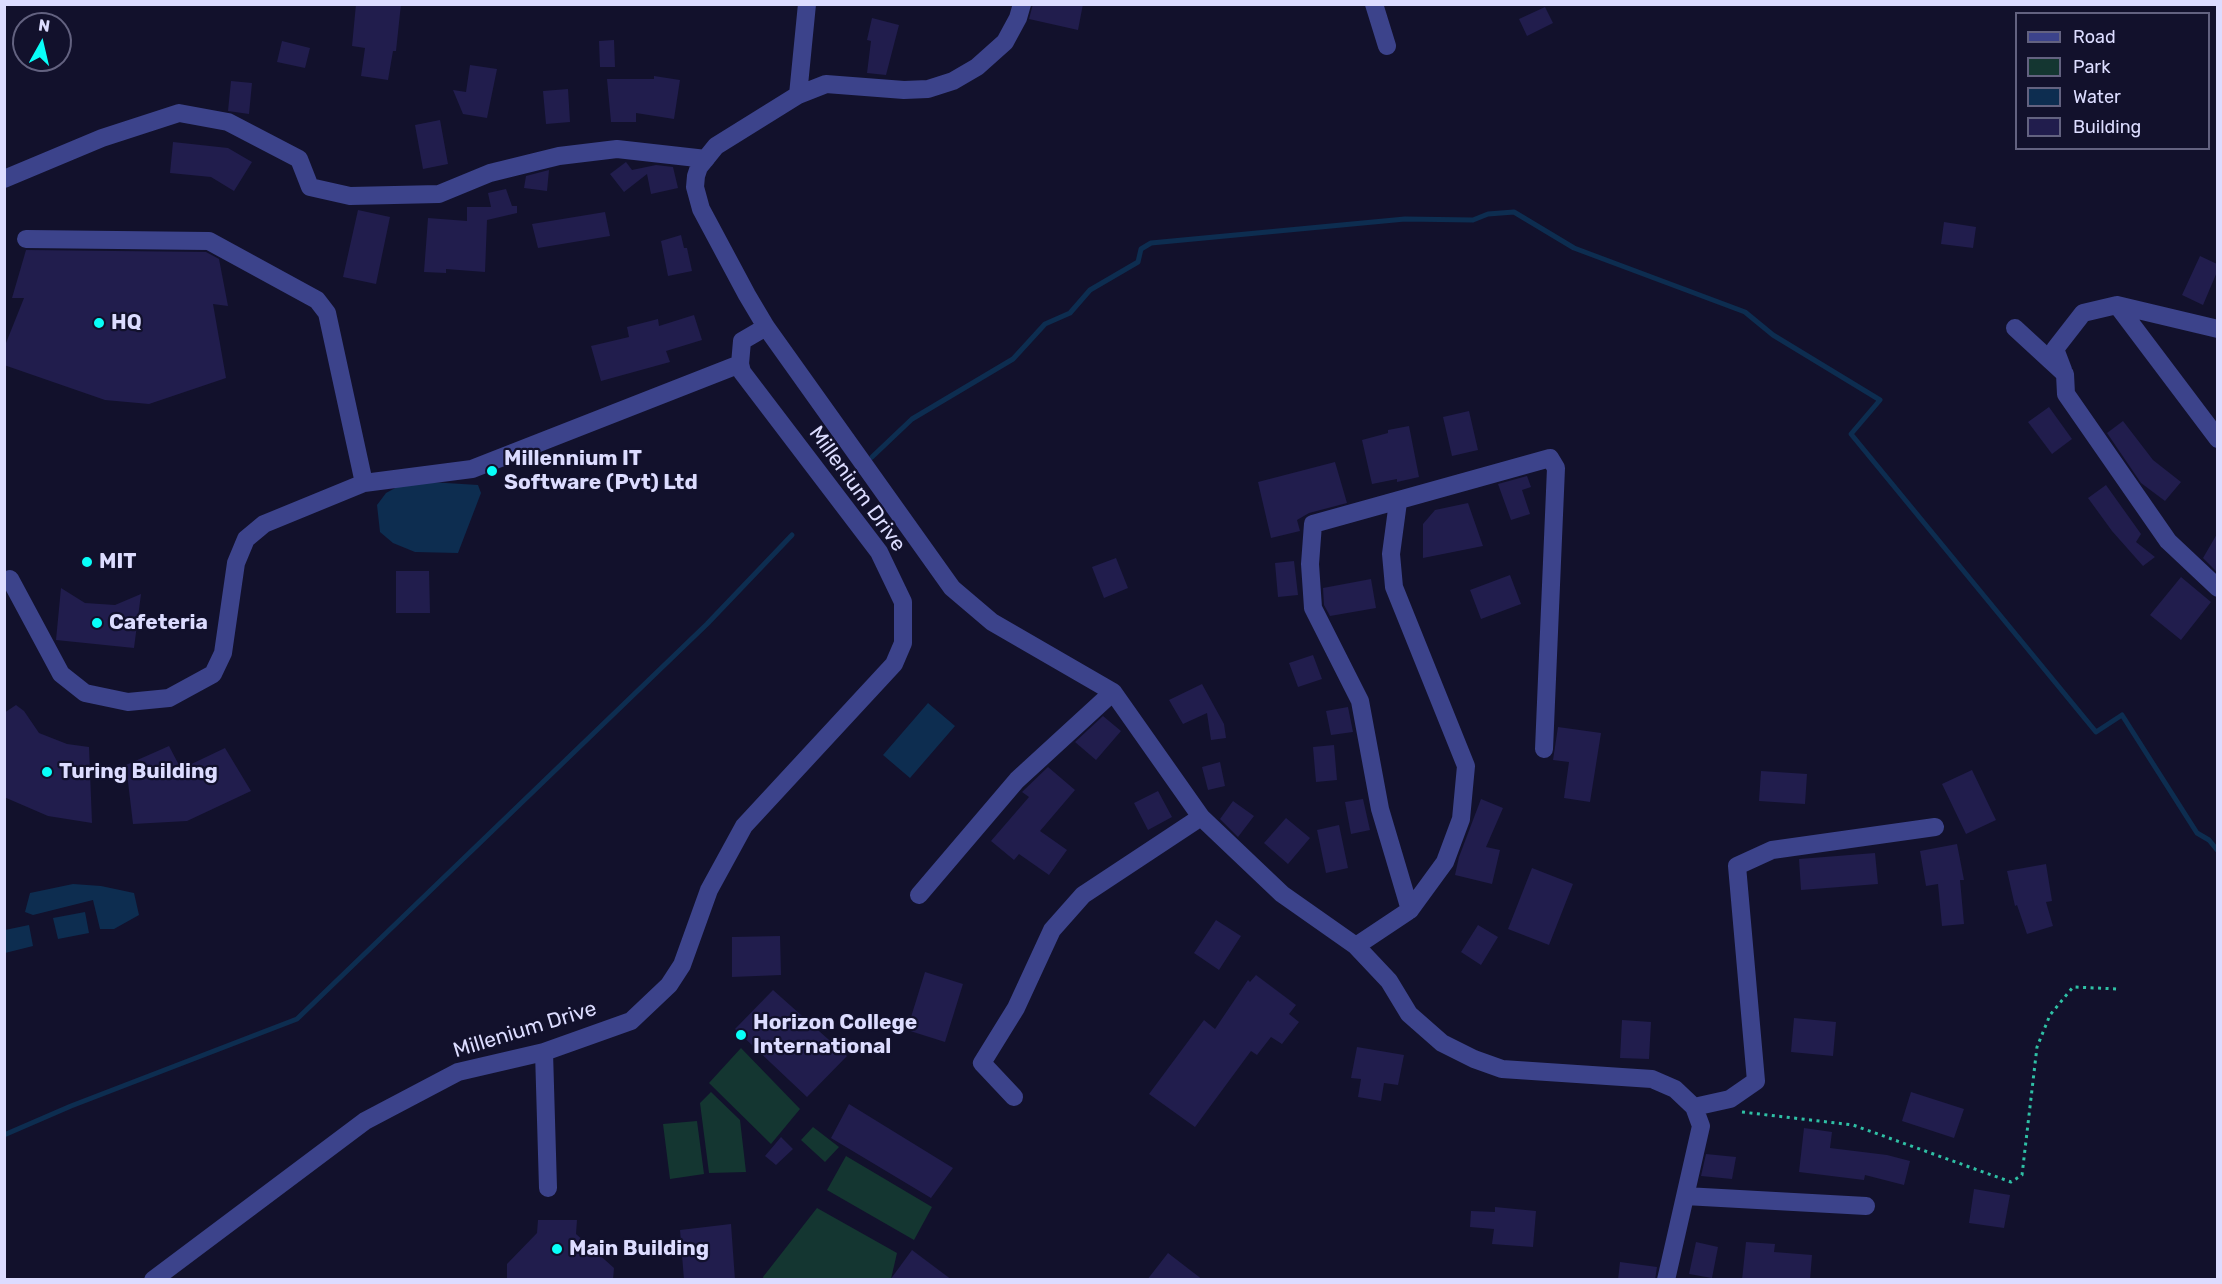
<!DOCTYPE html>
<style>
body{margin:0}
#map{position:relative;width:2222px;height:1284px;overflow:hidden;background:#12112c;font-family:Rubik,sans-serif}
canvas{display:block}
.frame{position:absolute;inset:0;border:6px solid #dcdcff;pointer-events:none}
.legend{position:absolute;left:2015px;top:12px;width:195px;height:138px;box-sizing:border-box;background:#12112c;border:2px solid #636280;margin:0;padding:8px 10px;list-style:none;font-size:18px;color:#dcdcff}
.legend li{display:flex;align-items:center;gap:12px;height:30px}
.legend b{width:30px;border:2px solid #636280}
.north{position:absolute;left:12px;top:12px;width:60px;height:60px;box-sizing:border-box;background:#12112c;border:2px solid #636280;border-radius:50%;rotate:8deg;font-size:16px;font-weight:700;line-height:24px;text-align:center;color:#dcdcff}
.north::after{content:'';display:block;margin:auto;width:21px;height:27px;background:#08fff9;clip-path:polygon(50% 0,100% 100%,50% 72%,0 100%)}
</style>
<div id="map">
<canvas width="2222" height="1284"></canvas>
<div class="frame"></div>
<ul class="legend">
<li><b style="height:8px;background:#3c438b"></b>Road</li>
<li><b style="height:16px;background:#143631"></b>Park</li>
<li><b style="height:16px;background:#0d2d50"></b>Water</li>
<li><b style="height:16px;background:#211d4d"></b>Building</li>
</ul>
<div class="north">N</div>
</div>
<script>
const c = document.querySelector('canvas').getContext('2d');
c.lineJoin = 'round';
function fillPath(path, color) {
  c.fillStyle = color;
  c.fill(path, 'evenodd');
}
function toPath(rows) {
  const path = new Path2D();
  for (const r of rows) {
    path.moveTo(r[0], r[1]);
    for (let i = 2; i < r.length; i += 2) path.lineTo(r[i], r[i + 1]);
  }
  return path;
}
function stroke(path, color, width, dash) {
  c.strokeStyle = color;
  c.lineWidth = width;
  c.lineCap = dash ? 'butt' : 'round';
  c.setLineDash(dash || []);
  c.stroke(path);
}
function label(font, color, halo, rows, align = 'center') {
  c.font = font + ' Rubik,sans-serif';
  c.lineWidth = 4.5;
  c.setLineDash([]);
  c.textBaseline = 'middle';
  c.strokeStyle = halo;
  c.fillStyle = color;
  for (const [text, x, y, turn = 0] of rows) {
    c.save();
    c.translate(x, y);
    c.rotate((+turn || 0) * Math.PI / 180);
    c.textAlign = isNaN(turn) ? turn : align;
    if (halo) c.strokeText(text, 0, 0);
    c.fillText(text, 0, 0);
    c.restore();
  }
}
fillPath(toPath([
 [741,1048,800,1109,771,1144,709,1083],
 [711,1092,740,1120,746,1172,709,1173,700,1103],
 [697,1121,704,1174,670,1179,663,1124],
 [813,1127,839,1147,825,1162,801,1140],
 [846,1156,932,1207,914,1240,827,1190],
 [817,1208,897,1253,891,1279,764,1280,763,1277]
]), '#143631');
fillPath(toPath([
 [430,482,478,485,481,493,458,553,415,552,393,543,380,532,377,505,386,493,399,486],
 [928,703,955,726,910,778,883,755],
 [73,884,101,886,134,893,139,915,114,929,100,929,93,900,33,915,25,912,30,893],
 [85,912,89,933,58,939,53,918],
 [29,925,33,946,5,953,5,930]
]), '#0d2d50');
stroke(toPath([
 [872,457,912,419,1013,359,1045,324,1070,313,1090,290,1138,262,1141,249,1151,243,1405,219,1473,220,1488,214,1514,212,1574,248,1745,312,1773,335,1880,400,1851,434,2096,732,2122,715,2197,833,2209,840,2218,851],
 [4,1135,71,1106,297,1019,707,624,792,535]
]), '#0d2d50', 5);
fillPath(toPath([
 [356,4,401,4,396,51,393,51,388,80,361,76,365,48,352,46],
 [1033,4,1083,4,1078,30,1029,19],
 [1545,7,1553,23,1527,36,1519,19],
 [872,18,899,25,886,75,867,73,871,41,867,40],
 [614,40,615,67,600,67,599,41],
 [282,41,310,48,305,68,277,62],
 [470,65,497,69,487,118,463,114,453,90,466,92],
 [654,76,680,80,674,119,636,113,636,122,611,122,607,79,654,79],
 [231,81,252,83,249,114,228,111],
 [568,89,570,122,546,124,543,91],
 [440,120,448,164,423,169,415,125],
 [173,142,228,148,252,162,234,191,211,177,170,173],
 [626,162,632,170,656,165,673,167,678,188,651,194,647,174,624,192,610,174],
 [549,170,547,191,524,188,526,176],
 [506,189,512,206,517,206,517,213,487,220,485,272,446,269,446,273,424,272,428,218,467,221,467,207,491,207,488,193],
 [358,210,390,217,376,284,343,277],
 [605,212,610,236,538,248,532,224],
 [1944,222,1976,227,1973,248,1941,244],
 [681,235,684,248,687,248,692,271,668,276,661,241],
 [26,250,206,252,219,259,228,306,213,304,226,378,149,404,105,400,4,365,4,348,24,298,12,298],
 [2200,256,2217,264,2217,272,2203,305,2182,295],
 [694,315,702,340,666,351,670,362,601,381,591,346,629,337,627,327,658,319,659,326],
 [2049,407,2072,439,2052,454,2028,422],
 [1469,411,1478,450,1452,456,1443,417],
 [2123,421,2153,460,2181,482,2165,501,2141,483,2107,433],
 [1409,426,1419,477,1397,482,1397,479,1372,484,1362,440,1388,433,1388,430],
 [1335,462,1347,503,1309,513,1297,520,1300,531,1271,538,1258,482],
 [1527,476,1531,487,1522,490,1530,514,1511,520,1498,484],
 [2106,485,2141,534,2136,542,2155,557,2143,566,2112,531,2088,498],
 [1468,503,1483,546,1423,558,1423,524,1435,510],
 [2217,534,2217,572,2203,558],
 [1116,558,1128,588,1104,598,1092,567],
 [1294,561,1298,595,1278,597,1275,563],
 [396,571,429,571,430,613,396,613],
 [1510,575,1521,604,1481,619,1470,590],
 [2181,577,2211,602,2181,640,2150,615],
 [1371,579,1376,608,1330,616,1324,605,1323,588],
 [61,588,85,603,115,605,141,594,134,648,56,640],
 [1313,655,1322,679,1298,687,1289,663],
 [1202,684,1224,724,1226,738,1211,740,1207,713,1183,724,1169,700],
 [16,705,24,711,39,733,67,744,89,747,92,823,48,816,4,797,4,713],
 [1348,707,1353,732,1331,735,1326,711],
 [1103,716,1121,731,1096,760,1075,742],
 [1558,727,1601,733,1590,802,1564,798,1569,762,1553,760],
 [1334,745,1337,780,1316,782,1313,747],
 [169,746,181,769,225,748,251,791,187,821,133,824,126,765],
 [1220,762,1225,786,1208,790,1202,767],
 [1048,767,1075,790,1040,831,1067,850,1049,875,1019,854,1014,860,991,841,1029,797,1022,792],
 [1972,770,1996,820,1966,834,1942,784],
 [1761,771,1807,774,1805,804,1759,801],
 [1158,791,1172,817,1148,830,1134,803],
 [1363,799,1370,830,1351,834,1345,802],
 [1481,799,1503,808,1486,847,1500,850,1492,884,1455,875,1459,857],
 [1233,801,1254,816,1238,837,1220,819],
 [1286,818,1310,838,1288,864,1264,843],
 [1339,825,1348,868,1326,873,1317,830],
 [1957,844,1964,880,1960,880,1964,924,1942,926,1938,884,1926,886,1920,851],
 [1875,853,1878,884,1801,890,1799,859],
 [2046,864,2052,901,2046,902,2053,926,2027,934,2017,905,2015,906,2007,871],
 [1532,868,1573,884,1549,945,1508,929],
 [1216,920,1241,936,1219,970,1194,953],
 [1478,925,1498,937,1481,965,1461,952],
 [780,936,781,975,732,977,732,937],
 [925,972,963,984,945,1042,907,1030],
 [1256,975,1296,1005,1289,1014,1299,1022,1282,1044,1271,1037,1257,1055,1251,1051,1195,1127,1149,1094,1204,1020,1215,1029,1248,980,1250,982],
 [773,990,847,1056,807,1097,735,1029],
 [1794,1018,1836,1022,1833,1056,1791,1052],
 [1622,1020,1651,1022,1649,1059,1620,1058],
 [1357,1047,1404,1055,1398,1085,1384,1083,1381,1101,1358,1097,1361,1079,1351,1078],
 [1911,1092,1964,1109,1954,1138,1902,1121],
 [849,1104,953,1168,931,1198,831,1138],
 [1804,1128,1832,1132,1830,1148,1887,1155,1910,1161,1904,1185,1865,1175,1864,1180,1799,1172],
 [781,1137,793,1149,776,1165,765,1156],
 [1706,1154,1736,1157,1732,1179,1701,1176],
 [1974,1189,2010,1195,2004,1228,1969,1223],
 [1495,1207,1536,1211,1533,1247,1492,1244,1494,1229,1470,1227,1471,1211,1495,1212],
 [538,1220,577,1220,576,1234,614,1268,613,1280,507,1280,507,1264,537,1233],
 [731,1224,735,1280,684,1280,680,1230],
 [1696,1242,1718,1247,1712,1278,1689,1274],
 [1746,1242,1775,1244,1774,1252,1812,1255,1810,1280,1742,1280],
 [912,1250,952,1280,890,1280],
 [1168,1253,1203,1280,1147,1280],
 [1620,1262,1657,1267,1655,1280,1618,1280]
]), '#211d4d');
stroke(toPath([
 [1742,1112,1853,1125,2011,1182,2022,1175,2037,1047,2050,1015,2073,987,2118,989]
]), '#2fc0a5', 3, [3, 4.5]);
stroke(toPath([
 [1022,4,1018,18,1005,42,977,67,953,81,928,89,904,90,826,84,798,95,716,146,699,167,696,176,695,187,701,209,747,295,766,327,952,588,992,622,1113,692,1201,817,1282,894,1356,946,1389,981,1409,1014,1442,1043,1474,1059,1502,1069,1652,1079,1675,1089,1694,1107,1701,1126,1666,1280],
 [1374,4,1387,46],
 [798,95,807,4],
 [4,179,102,138,179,113,228,122,299,159,310,187,350,196,439,194,490,173,559,156,617,149,706,159],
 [26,239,209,241,317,300,327,313,364,483],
 [2117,305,2218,439],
 [2015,328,2065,374,2066,394,2168,541,2218,588],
 [2063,370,2055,349,2083,313,2117,305,2218,329],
 [1398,502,1391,554,1394,587,1466,766,1461,819,1445,862,1410,910],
 [10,579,61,674,85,693,128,702,169,698,213,674,223,653,236,563,246,539,264,524,364,483,472,469,740,364],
 [919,895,1017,780,1113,692],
 [1356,946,1410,910,1380,809,1360,701,1313,608,1310,564,1313,524,1550,458,1556,468,1544,749],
 [544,1052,548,1188],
 [1014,1097,982,1063,1016,1008,1052,930,1083,895,1201,817],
 [1694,1107,1730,1099,1756,1081,1737,866,1772,850,1935,827],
 [1685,1196,1866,1206],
 [153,1280,365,1121,458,1072,544,1052,631,1021,669,985,682,965,709,890,744,826,894,664,903,643,903,602,879,552,742,372,740,364,742,341,766,327]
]), '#3c438b', 18);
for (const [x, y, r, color] of [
 [99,323,6,"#08fff9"],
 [492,471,6,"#08fff9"],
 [87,562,6,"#08fff9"],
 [97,623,6,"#08fff9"],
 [47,772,6,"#08fff9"],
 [741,1035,6,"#08fff9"],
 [557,1249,6,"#08fff9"]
]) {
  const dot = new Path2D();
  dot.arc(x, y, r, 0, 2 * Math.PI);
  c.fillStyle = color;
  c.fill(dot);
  stroke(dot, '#12112c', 2);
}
label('bold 21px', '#dcdcff', '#12112c', [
 ["HQ",111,323],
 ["Millennium IT",504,459],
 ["Software (Pvt) Ltd",504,483],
 ["MIT",99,562],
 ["Cafeteria",109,623],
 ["Turing Building",59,772],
 ["Horizon College",753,1023],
 ["International",753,1047],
 ["Main Building",569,1249]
], 'left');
label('21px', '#dcdcff', '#12112c', [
 ["Millenium Drive",857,489,54],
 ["Millenium Drive",525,1030,-17]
]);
</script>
